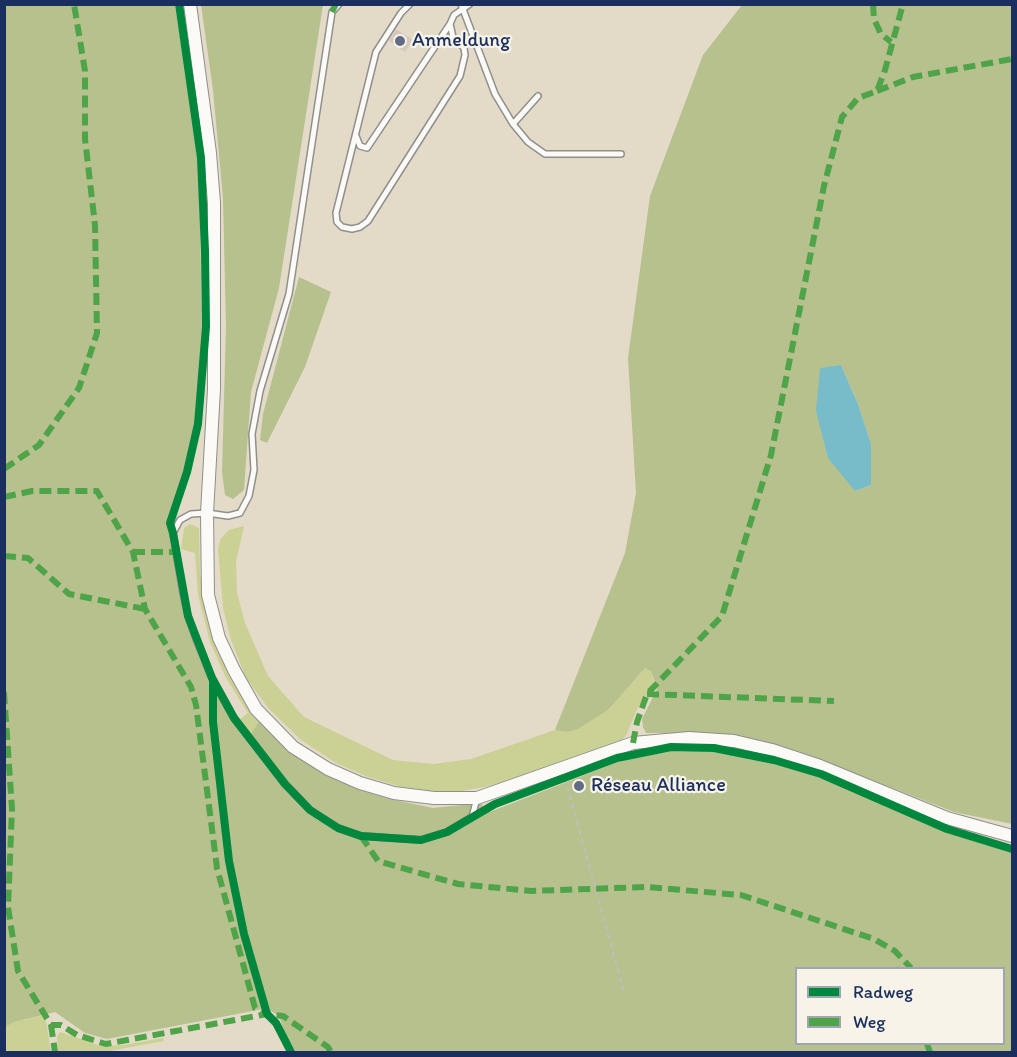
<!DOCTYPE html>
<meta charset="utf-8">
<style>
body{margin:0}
#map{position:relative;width:1017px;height:1057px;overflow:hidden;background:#e3dbc8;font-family:Itim,sans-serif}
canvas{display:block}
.frame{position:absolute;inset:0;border:6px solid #1b2f5e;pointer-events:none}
.legend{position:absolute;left:795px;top:967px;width:210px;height:78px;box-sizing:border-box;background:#f7f3e8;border:2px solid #9fa5b1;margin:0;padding:8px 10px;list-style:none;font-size:18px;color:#1b2f5e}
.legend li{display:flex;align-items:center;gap:12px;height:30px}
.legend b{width:30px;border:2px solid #9fa5b1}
</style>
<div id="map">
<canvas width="1017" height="1057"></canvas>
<div class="frame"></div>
<ul class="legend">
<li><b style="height:8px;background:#00873e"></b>Radweg</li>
<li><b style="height:8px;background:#4fa44a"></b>Weg</li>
</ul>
</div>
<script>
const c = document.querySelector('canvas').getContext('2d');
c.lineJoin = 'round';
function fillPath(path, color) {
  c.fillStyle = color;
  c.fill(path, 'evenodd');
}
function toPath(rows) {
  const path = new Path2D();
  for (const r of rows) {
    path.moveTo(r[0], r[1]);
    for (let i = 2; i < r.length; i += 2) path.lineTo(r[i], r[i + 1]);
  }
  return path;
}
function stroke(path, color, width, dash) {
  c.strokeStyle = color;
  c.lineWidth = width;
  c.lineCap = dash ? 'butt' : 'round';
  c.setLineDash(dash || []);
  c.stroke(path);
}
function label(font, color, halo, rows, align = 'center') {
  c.font = font + ' Itim,sans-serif';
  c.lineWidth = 4.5;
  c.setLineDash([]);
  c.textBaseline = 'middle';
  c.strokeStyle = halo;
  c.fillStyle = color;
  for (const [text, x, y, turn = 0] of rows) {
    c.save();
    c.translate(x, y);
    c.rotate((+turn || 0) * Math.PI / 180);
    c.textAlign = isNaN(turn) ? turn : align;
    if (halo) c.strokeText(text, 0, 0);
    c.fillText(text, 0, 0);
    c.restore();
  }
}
fillPath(toPath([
 [190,524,199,528,200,574,205,603,217,650,229,675,260,720,251,735,239,720,248,713,226,678,210,642,198,595,195,553,181,549,184,528],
 [244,526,236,562,237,593,245,623,268,676,304,717,393,760,433,764,471,759,555,730,566,732,609,709,645,668,651,670,654,684,637,709,626,736,621,740,515,778,489,786,462,791,435,791,402,787,368,777,336,763,301,740,269,709,246,678,231,640,223,608,218,549,221,538,229,530],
 [45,1015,51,1052,5,1052,4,1027,14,1022],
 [60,1032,101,1046,124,1045,163,1038,164,1041,104,1052,58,1052,57,1037]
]), '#cbd094');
fillPath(toPath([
 [5,5,175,5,199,160,202,334,196,425,182,481,168,523,171,533,184,616,201,661,220,699,247,740,260,720,294,752,328,776,359,790,390,799,433,808,481,803,487,813,618,762,672,749,715,752,773,763,820,777,948,833,1012,853,1012,1052,296,1052,284,1032,279,1016,271,1011,263,1009,107,1039,85,1033,55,1012,14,1022,5,1027],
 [796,968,1004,968,1004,1044,796,1044],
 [201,5,323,5,279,288,251,392,244,490,233,499,225,495,222,472,226,326,223,198,213,90],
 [742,5,1012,5,1012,824,954,812,800,752,753,740,706,733,646,733,643,727,642,719,657,689,651,671,645,668,609,709,578,729,566,732,555,730,625,553,636,493,628,358,650,196,703,55],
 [841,365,858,404,871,444,871,485,855,491],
 [299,277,331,292,305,367,267,443,260,440,263,414]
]), '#b6c18e');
fillPath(toPath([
 [841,365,858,404,871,444,871,485,855,491,828,458,816,411,820,368]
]), '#78bcc9');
fillPath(toPath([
 [396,29,413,40,405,52,389,41]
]), '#d7c7bc');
const service = toPath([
 [339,4,332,12,289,294,260,391,252,434,254,470,249,496,240,513,228,516,207,513,191,514,180,520,173,533,183,593,188,616,196,639,212,678,234,718,285,784,310,810,338,828,361,836,421,840,447,832,472,817,477,798],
 [410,4,401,13,376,52,336,213,337,222,342,227,352,229,360,227,368,221,460,76,465,55,464,48,453,37,450,24,454,15,470,4],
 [461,4,495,94,513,124,528,142,545,154,621,154],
 [513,124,538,96],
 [356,136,360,146,367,148,450,24]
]);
const tertiary = toPath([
 [190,4,210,153,214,203,214,389,207,513,208,595,219,638,234,670,256,709,293,747,328,769,360,783,394,793,434,798,477,798,633,743,689,738,734,741,772,750,820,766,947,818,1012,836]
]);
stroke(service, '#8f8f8d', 8);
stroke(tertiary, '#8f8f8d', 14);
stroke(toPath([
 [565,778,624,992]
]), '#bebec0', 2, [4.5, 4.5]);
stroke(service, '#fbfaf7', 5);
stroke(tertiary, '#fbfaf7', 12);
stroke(toPath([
 [873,4,874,19,881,34,891,42],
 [332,12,336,4],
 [877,91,913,77,1012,59],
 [4,469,39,445,79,388,97,333,95,225,85,139,85,71,74,4],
 [4,497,32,491,97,491,133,552,145,609,191,687,196,705,217,868,255,1008,269,1016],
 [133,552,177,552],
 [4,556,28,558,69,594,145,609],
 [4,692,12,809,8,907,18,971,51,1025,61,1025,77,1035,106,1044,267,1014,283,1016,328,1047,331,1052],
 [647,694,834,701],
 [633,743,637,722,647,694,722,616,771,455,824,186,842,117,858,98,877,91,885,70,903,4],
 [361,836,378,861,458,884,531,891,646,887,741,895,874,939,895,951,911,968],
 [51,1025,55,1052],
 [927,1044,930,1052]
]), '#4fa44a', 6, [12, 6]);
stroke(toPath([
 [179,4,201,158,205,251,206,327,198,424,187,472,170,523,173,533,188,616,212,678,234,718,285,784,310,810,338,828,361,836,421,840,447,832,495,804,617,758,671,747,714,748,774,760,821,774,947,829,1012,849],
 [213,681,213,722,229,861,244,934,267,1014,276,1023,291,1052]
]), '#00873e', 8);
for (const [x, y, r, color] of [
 [400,41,6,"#616b83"],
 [579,786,6,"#616b83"]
]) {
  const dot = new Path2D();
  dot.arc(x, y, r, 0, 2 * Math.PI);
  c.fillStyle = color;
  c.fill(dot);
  stroke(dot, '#f7f3e8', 2);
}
label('20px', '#1b2f5e', '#f7f3e8', [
 ["Anmeldung",412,41],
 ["Réseau Alliance",591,786]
], 'left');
</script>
